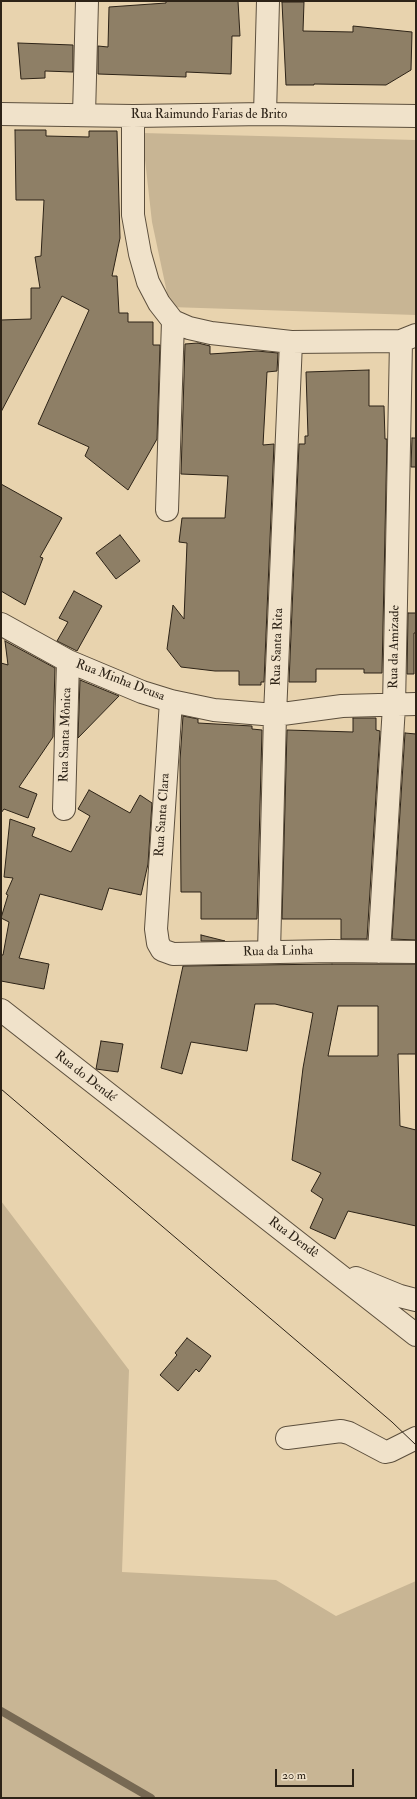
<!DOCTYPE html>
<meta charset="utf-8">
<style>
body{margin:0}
#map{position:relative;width:417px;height:1799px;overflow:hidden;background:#e8d3ae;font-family:"IM FELL Double Pica",serif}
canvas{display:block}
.frame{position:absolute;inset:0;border:2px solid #2d2317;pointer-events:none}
.scale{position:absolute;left:275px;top:1769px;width:79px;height:18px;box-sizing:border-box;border:2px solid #2d2317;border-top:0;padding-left:5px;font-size:12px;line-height:14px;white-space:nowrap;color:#2d2317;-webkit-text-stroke:3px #f0e2ca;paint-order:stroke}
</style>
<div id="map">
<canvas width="417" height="1799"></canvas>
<div class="frame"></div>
<div class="scale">20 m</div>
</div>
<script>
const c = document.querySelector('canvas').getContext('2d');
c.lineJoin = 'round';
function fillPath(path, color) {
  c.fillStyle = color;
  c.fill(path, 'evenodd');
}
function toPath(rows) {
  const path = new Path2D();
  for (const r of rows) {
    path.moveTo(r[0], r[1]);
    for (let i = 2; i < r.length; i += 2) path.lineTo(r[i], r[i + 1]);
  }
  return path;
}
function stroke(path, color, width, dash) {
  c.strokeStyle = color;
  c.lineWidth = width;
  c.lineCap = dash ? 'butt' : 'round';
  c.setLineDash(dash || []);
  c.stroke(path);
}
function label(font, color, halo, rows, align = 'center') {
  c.font = font + ' "IM FELL Double Pica",serif';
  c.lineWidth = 3;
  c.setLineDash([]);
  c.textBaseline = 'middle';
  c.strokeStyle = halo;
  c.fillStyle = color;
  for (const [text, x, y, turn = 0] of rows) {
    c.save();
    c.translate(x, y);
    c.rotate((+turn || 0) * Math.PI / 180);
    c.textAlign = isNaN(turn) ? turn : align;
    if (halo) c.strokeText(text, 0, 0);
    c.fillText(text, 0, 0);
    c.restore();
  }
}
fillPath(toPath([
 [142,133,416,140,416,315,170,307,152,222],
 [1,1201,129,1370,122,1572,276,1580,336,1616,416,1581,416,1798,1,1798]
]), '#c8b594');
stroke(toPath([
 [1,1711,151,1798]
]), '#776953', 8);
const building = toPath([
 [166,1,238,1,240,36,232,36,231,74,186,72,186,77,98,74,98,46,108,47,109,7,166,3,166,1],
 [282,2,304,2,303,31,353,32,353,26,412,32,411,70,386,85,314,84,314,85,286,85,282,2],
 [18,43,73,45,73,72,45,71,45,78,21,79,18,43],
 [15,130,46,130,46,136,89,137,89,131,117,131,120,238,112,276,117,276,119,313,128,313,128,322,153,322,153,345,160,345,157,439,128,490,85,456,89,447,38,424,89,310,62,296,1,412,1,320,31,319,31,288,40,288,35,257,41,256,44,200,16,200,15,130],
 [198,343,210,346,210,354,257,351,278,353,277,371,267,372,263,445,274,444,264,682,261,682,261,685,239,685,239,671,215,671,181,667,167,649,173,605,184,619,187,543,179,542,182,518,225,518,228,476,181,474,185,344,198,343],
 [369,370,369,406,384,406,385,439,387,439,382,673,364,673,364,669,316,669,316,682,289,682,299,444,305,444,305,436,308,436,306,372,369,370],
 [412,438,416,438,416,467,411,467,412,438],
 [1,484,62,518,40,557,43,558,25,605,1,591,1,484],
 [120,535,140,561,116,579,96,553,120,535],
 [74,591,102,606,77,651,57,641,68,622,59,618,74,591],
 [408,613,416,613,416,633,414,633,414,674,407,674,408,613],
 [5,641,55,668,53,737,19,787,37,794,28,818,4,809,1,813,1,663,8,665,5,641],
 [80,680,119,696,78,738,80,680],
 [183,716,198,719,198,723,252,726,252,729,262,730,257,919,201,919,201,892,181,892,180,760,183,716],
 [353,718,376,718,376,730,380,731,367,939,341,939,341,919,282,919,287,730,353,732,353,718],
 [405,733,416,734,416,940,392,939,405,733],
 [89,790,130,813,140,795,152,803,148,864,141,895,109,888,102,910,40,894,19,958,49,964,44,989,1,981,1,955,3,955,9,922,1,918,8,895,6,894,13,878,4,877,10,819,35,828,32,836,71,852,90,816,78,809,89,790],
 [201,935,225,941,201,941,201,935],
 [332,964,416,964,416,1054,398,1054,400,1126,416,1130,416,1226,348,1211,335,1239,310,1228,323,1199,311,1191,321,1173,292,1160,303,1068,313,1013,275,1004,255,1004,247,1051,191,1042,182,1074,161,1068,183,966,332,964],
 [338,1006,378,1006,378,1056,328,1056,338,1006],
 [101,1041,123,1044,118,1072,96,1069,101,1041],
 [187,1338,211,1356,199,1372,196,1369,178,1391,160,1375,177,1355,175,1353,187,1338]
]);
fillPath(building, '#8e7f66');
stroke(building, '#2d2317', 1);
const minor = toPath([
 [1,114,133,116,265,114,416,116],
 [265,114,268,1],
 [84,115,87,1],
 [133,116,133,215,140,254,148,282,159,303,173,321,167,510],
 [173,321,189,328,211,333,291,342,401,341,416,335],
 [1,624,68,661,142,692,171,701,214,710,275,715,342,706,416,704],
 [171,701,156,929,158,943,162,950,173,954,332,951,416,952],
 [64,809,68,661],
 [269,952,275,715,291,342],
 [379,952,394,706,401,341],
 [1,1010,416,1335],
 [356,1278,400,1296,416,1300],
 [287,1438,341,1431,349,1433,385,1452,390,1451,416,1438]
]);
stroke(minor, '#5c4f3d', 24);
stroke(minor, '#f0e2ca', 22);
stroke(toPath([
 [1,1089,392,1422,416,1445]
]), '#2d2317', 1);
label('13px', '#2d2317', '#f0e2ca', [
 ["Rua Raimundo Farias de Brito",209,115],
 ["Rua Santa Rita",278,647,-88],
 ["Rua da Amizade",395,647,-89],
 ["Rua Minha Deusa",120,681,21],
 ["Rua Santa Mônica",66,735,-88],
 ["Rua Santa Clara",163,815,-86],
 ["Rua da Linha",278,952,-1],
 ["Rua do Dendé",85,1077,38],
 ["Rua Dendê",293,1238,37]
]);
</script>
